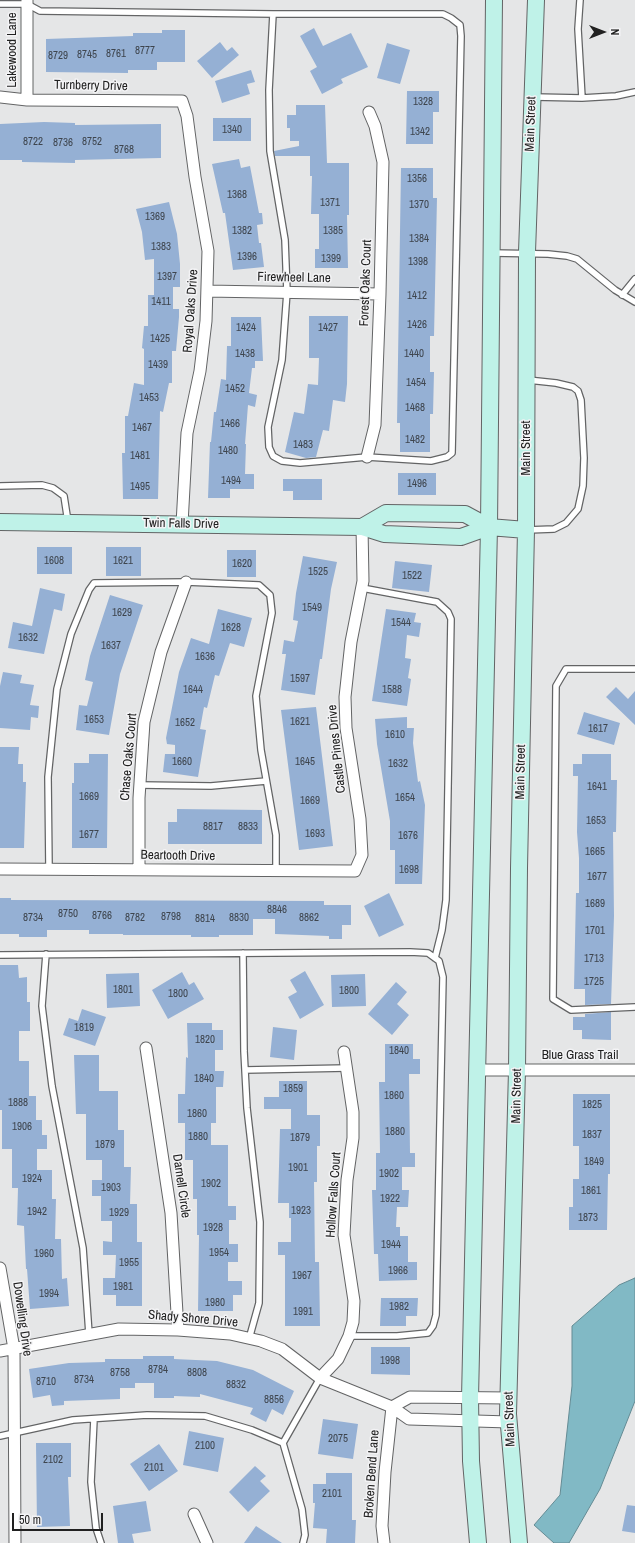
<!DOCTYPE html>
<style>
body{margin:0}
#map{position:relative;width:635px;height:1543px;overflow:hidden;background:#e5e6e7;font-family:"Archivo Narrow",sans-serif}
canvas{display:block}
.north{position:absolute;left:583px;top:12px;width:40px;height:40px;-webkit-text-stroke:3px #f3f3f5;paint-order:stroke;rotate:90deg;font-size:11px;font-weight:700;line-height:16px;text-align:center;color:#212121}
.north::after{content:'';display:block;margin:auto;width:14px;height:18px;background:#212121;clip-path:polygon(50% 0,100% 100%,50% 72%,0 100%)}
.scale{position:absolute;left:12px;top:1513px;width:91px;height:18px;box-sizing:border-box;border:2px solid #212121;border-top:0;padding-left:5px;font-size:12px;line-height:14px;white-space:nowrap;color:#212121;-webkit-text-stroke:3px #f3f3f5;paint-order:stroke}
</style>
<div id="map">
<canvas width="635" height="1543"></canvas>
<div class="north">N</div>
<div class="scale">50 m</div>
</div>
<script>
const c = document.querySelector('canvas').getContext('2d');
c.lineJoin = 'round';
function fillPath(path, color) {
  c.fillStyle = color;
  c.fill(path, 'evenodd');
}
function toPath(rows) {
  const path = new Path2D();
  for (const r of rows) {
    path.moveTo(r[0], r[1]);
    for (let i = 2; i < r.length; i += 2) path.lineTo(r[i], r[i + 1]);
  }
  return path;
}
function stroke(path, color, width, dash) {
  c.strokeStyle = color;
  c.lineWidth = width;
  c.lineCap = dash ? 'butt' : 'round';
  c.setLineDash(dash || []);
  c.stroke(path);
}
function label(font, color, halo, rows, align = 'center') {
  c.font = font + ' "Archivo Narrow",sans-serif';
  c.lineWidth = 3;
  c.setLineDash([]);
  c.textBaseline = 'middle';
  c.strokeStyle = halo;
  c.fillStyle = color;
  for (const [text, x, y, turn = 0] of rows) {
    c.save();
    c.translate(x, y);
    c.rotate((+turn || 0) * Math.PI / 180);
    c.textAlign = isNaN(turn) ? turn : align;
    if (halo) c.strokeText(text, 0, 0);
    c.fillText(text, 0, 0);
    c.restore();
  }
}
const water = toPath([
 [635,1278,635,1401,600,1489,569,1543,554,1543,534,1525,560,1495,572,1386,572,1326,619,1285,635,1278]
]);
fillPath(water, '#81b9c5');
stroke(water, '#648b94', 1);
fillPath(toPath([
 [314,28,323,46,351,33,368,67,341,79,343,83,322,94,310,71,317,67,300,36],
 [162,30,185,30,185,62,157,62,157,70,128,70,128,73,46,72,46,39,133,36,133,33,162,33],
 [220,42,227,51,232,47,239,55,212,78,197,61],
 [387,43,410,50,400,84,377,78],
 [251,70,255,82,247,84,250,94,222,103,215,81],
 [407,91,439,91,439,112,433,112,433,144,406,144],
 [296,105,325,105,327,163,349,163,349,215,347,215,348,268,315,268,315,249,319,249,319,214,311,214,312,176,310,176,310,156,275,156,274,151,299,146,299,141,290,141,290,128,287,128,287,115,296,115],
 [213,118,251,118,251,141,213,141],
 [44,122,75,123,75,125,161,124,161,158,75,160,75,163,22,162,22,160,0,160,0,124],
 [239,159,241,168,250,166,259,213,262,213,263,224,257,225,259,243,261,243,264,267,233,270,225,213,223,213,212,164],
 [401,168,433,168,433,198,437,198,434,336,430,336,430,372,434,372,433,414,430,414,430,452,400,452,400,423,397,423],
 [169,202,177,234,180,264,180,287,173,287,173,309,179,309,179,317,176,351,172,351,172,383,169,383,163,412,160,411,158,499,123,499,122,453,125,453,125,416,128,416,134,383,144,385,144,349,142,348,144,326,148,326,148,295,154,295,154,259,145,260,142,232,136,209],
 [309,316,348,316,347,384,345,402,333,400,329,431,323,430,316,457,306,458,285,452,294,412,304,414,308,384,318,385,319,358,309,358],
 [231,317,261,317,263,361,255,361,255,368,252,368,249,393,257,395,255,407,248,405,245,444,246,444,245,474,254,474,254,489,230,489,230,498,208,498,210,442,211,442,214,412,216,412,221,379,226,380,227,346,231,346],
 [398,473,436,473,436,495,398,495],
 [283,479,322,479,322,500,293,500,293,491,283,491],
 [37,547,72,547,72,574,37,574],
 [106,547,141,547,141,576,106,576],
 [227,550,256,550,256,577,227,577],
 [303,556,337,562,331,589,322,659,320,659,315,695,281,690,286,654,282,654,284,640,294,642,298,621,293,620,296,593],
 [395,561,432,565,429,592,392,588],
 [40,588,65,594,62,611,54,609,44,654,8,648,13,622,32,626],
 [110,595,143,605,120,674,109,735,76,730,79,705,87,706,93,682,85,680,90,656],
 [218,609,252,618,244,647,230,643,219,676,215,675,207,708,204,707,200,729,206,730,198,777,163,772,165,754,175,754,175,745,167,744,166,738,179,672,191,638,209,644],
 [386,609,416,613,414,622,421,623,419,637,407,635,405,658,411,659,408,678,411,679,407,706,372,701],
 [3,672,22,675,20,683,34,685,30,705,39,706,38,718,31,717,30,730,0,728,0,686],
 [616,687,628,699,635,691,635,725,606,697],
 [316,707,333,846,299,850,281,710],
 [584,712,620,723,614,745,577,734],
 [407,717,407,728,414,728,413,743,418,782,420,781,425,805,422,884,395,884,395,850,390,850,390,821,377,744,375,719],
 [0,747,19,747,18,764,23,764,23,782,26,782,24,848,0,848],
 [89,754,108,754,107,848,72,848,72,783,74,783,74,763,89,763],
 [582,754,611,754,611,780,617,780,616,832,613,832,614,916,611,1004,585,1005,585,989,574,989,576,893,579,893,579,858,577,832,578,776,573,776,573,764,582,764],
 [177,809,262,810,262,844,168,844,168,822,177,822],
 [389,893,404,925,379,937,364,906],
 [0,898,11,898,11,900,324,901,324,905,351,905,351,925,342,925,342,939,329,939,329,936,275,934,275,919,253,919,253,935,219,935,219,937,191,937,191,935,123,935,123,934,89,934,89,930,47,930,47,937,19,937,19,934,0,934],
 [0,965,18,965,19,978,27,977,27,1002,30,1002,30,1031,19,1031,19,1061,29,1061,29,1096,36,1096,36,1120,42,1120,42,1135,47,1135,47,1149,37,1149,37,1170,52,1170,52,1199,56,1199,55,1239,61,1239,62,1279,67,1278,69,1306,30,1309,27,1269,26,1269,24,1226,17,1225,18,1188,12,1188,12,1149,2,1149,2,1110,0,1110],
 [305,971,324,1005,300,1019,288,997,297,992,290,980],
 [182,972,189,985,194,982,204,999,168,1019,152,990],
 [139,973,140,1006,107,1008,106,974],
 [365,974,366,1006,332,1007,331,975],
 [396,982,407,992,397,1004,409,1015,392,1035,368,1014],
 [82,1009,106,1017,95,1046,63,1035,69,1018,78,1021],
 [611,1012,611,1040,582,1039,582,1030,573,1030,573,1017,585,1017,585,1014],
 [187,1023,212,1023,212,1030,223,1030,223,1050,215,1050,215,1071,224,1071,223,1087,216,1087,216,1123,211,1123,211,1145,228,1145,228,1206,236,1206,236,1220,229,1220,229,1244,238,1244,238,1262,228,1262,228,1281,242,1281,242,1295,233,1295,233,1311,198,1311,199,1235,197,1235,197,1199,193,1199,193,1160,185,1160,185,1123,178,1123,178,1094,185,1094,186,1057,188,1058],
 [273,1027,297,1030,294,1060,270,1057],
 [385,1044,413,1044,413,1059,420,1059,420,1074,409,1074,410,1153,415,1153,415,1167,402,1167,402,1190,409,1190,408,1207,397,1207,396,1227,400,1227,400,1236,408,1236,408,1262,417,1262,417,1280,379,1281,378,1254,374,1254,372,1190,376,1190,376,1153,380,1153,379,1082,385,1082],
 [74,1055,99,1055,99,1091,118,1091,118,1130,124,1130,124,1167,131,1167,130,1204,137,1204,137,1242,142,1242,142,1306,116,1306,116,1295,103,1295,103,1278,115,1278,116,1255,103,1255,103,1241,112,1242,112,1221,101,1221,101,1196,92,1196,92,1180,102,1180,102,1160,86,1160,86,1114,76,1114],
 [279,1081,307,1081,307,1115,320,1115,320,1146,317,1146,317,1182,314,1182,315,1262,319,1262,320,1326,285,1326,285,1255,278,1255,278,1242,291,1242,291,1218,289,1218,289,1203,278,1203,280,1129,291,1129,291,1109,264,1109,264,1097,279,1097],
 [573,1094,610,1094,610,1174,608,1174,607,1230,569,1230,569,1207,573,1207,573,1179,579,1179,579,1146,573,1146],
 [381,1298,418,1298,417,1316,406,1316,406,1326,380,1326],
 [371,1347,410,1347,410,1375,371,1374],
 [143,1356,174,1356,174,1359,217,1361,253,1370,294,1391,283,1415,272,1409,266,1422,250,1414,253,1408,200,1394,200,1397,174,1396,174,1398,154,1398,154,1383,135,1383,135,1388,120,1388,120,1399,64,1401,64,1405,52,1406,50,1395,33,1398,29,1369,69,1363,105,1362,105,1359,143,1359],
 [323,1419,358,1424,353,1459,318,1454],
 [189,1431,224,1438,218,1472,183,1465],
 [36,1443,71,1443,71,1477,68,1477,70,1526,37,1527],
 [159,1444,178,1471,149,1491,130,1464],
 [255,1466,266,1476,260,1481,270,1491,248,1512,229,1492],
 [326,1473,352,1473,352,1520,356,1520,355,1543,326,1543,327,1529,313,1528,315,1503,313,1503,313,1484,326,1484],
 [146,1501,151,1531,132,1534,134,1543,118,1543,113,1506],
 [627,1505,635,1506,635,1533,622,1531],
 [256,1526,282,1543,244,1543]
]), '#95b0d4');
const lane = toPath([
 [580,0,578,29,582,98],
 [0,4,27,4,40,11,273,14,443,14,451,18,460,25,461,36,452,453,447,457,431,461,367,457,300,463,282,461,273,456,269,447,268,427,282,360,287,292,285,240,270,151,269,90,273,14],
 [534,97,582,98,616,96,635,92],
 [492,253,548,254,567,256,577,259,615,290,635,302],
 [622,295,635,279],
 [0,486,42,485,53,488,64,496,68,522],
 [527,530,554,529,566,523,578,509,583,486,584,458,581,400,578,391,573,387,556,383,528,380],
 [362,588,437,602,448,612,451,619,446,900,442,930,435,958],
 [635,669,566,669,556,686,553,999,571,1010,635,1007],
 [140,785,211,786,266,781],
 [49,869,48,777,57,689,71,634,89,590,94,583,186,582,259,585,270,595,272,613,256,696,261,750,276,835,276,871],
 [243,953,244,1051,247,1108,260,1222,259,1303,249,1339],
 [46,954,42,1006,52,1086,83,1248,89,1334],
 [0,955,410,952,428,953,439,961,443,977,436,1315,433,1326,428,1333,397,1336,349,1336],
 [245,1070,347,1068],
 [94,1419,91,1482,96,1528,101,1543],
 [0,1436,73,1420,147,1415,205,1416,252,1430,283,1443,302,1509,305,1535,303,1543],
 [283,1443,320,1378]
]);
const street = toPath([
 [27,0,27,100],
 [0,97,27,100,182,101,187,116,195,177,208,251,206,321,200,371,187,433,182,524],
 [207,291,380,294],
 [367,457,375,425,380,294,383,162,375,126,369,112],
 [0,869,355,871,362,855,360,819,346,728,345,697,351,642,363,581,362,527],
 [139,869,139,798,144,722,161,652,186,582],
 [146,1048,171,1213,178,1330],
 [477,1070,635,1070],
 [0,1268,14,1349,15,1543],
 [0,1351,119,1329,178,1330,230,1334,261,1341,282,1349,320,1378,392,1407,409,1419,509,1422],
 [320,1378,338,1359,349,1336,353,1322,354,1301,344,1235,347,1180,353,1138,353,1112,344,1052],
 [392,1407,410,1397,509,1398],
 [194,1514,207,1543],
 [384,1543,382,1526,385,1472,392,1407]
]);
const secondary = toPath([
 [0,522,362,527,384,534,461,537,489,527],
 [362,527,386,513,465,514,489,527,526,530],
 [478,1543,471,1461,470,1398,489,527,494,0],
 [519,1543,508,1414,517,1070,519,868,526,530,527,252,536,0]
]);
stroke(lane, '#636465', 8);
stroke(street, '#636465', 13);
stroke(secondary, '#636465', 18);
stroke(lane, '#fff', 5.5);
stroke(street, '#fff', 11);
stroke(secondary, '#bff2e8', 16);
label('11px', '#3e454e', null, [
 ["8777",145,51],
 ["8761",116,54],
 ["8745",87,55],
 ["8729",58,56],
 ["1328",423,102],
 ["1340",232,130],
 ["1342",420,132],
 ["8722",33,142],
 ["8752",92,142],
 ["8736",63,143],
 ["8768",124,150],
 ["1356",417,179],
 ["1368",237,195],
 ["1371",330,203],
 ["1370",419,205],
 ["1369",155,217],
 ["1382",242,231],
 ["1385",333,231],
 ["1384",419,239],
 ["1383",161,247],
 ["1396",247,257],
 ["1399",331,259],
 ["1398",418,262],
 ["1397",167,277],
 ["1412",417,296],
 ["1411",161,302],
 ["1426",417,325],
 ["1424",246,328],
 ["1427",328,328],
 ["1425",160,339],
 ["1438",245,354],
 ["1440",414,354],
 ["1439",158,365],
 ["1454",416,383],
 ["1452",235,389],
 ["1453",149,398],
 ["1468",415,408],
 ["1466",230,424],
 ["1467",142,428],
 ["1482",415,440],
 ["1483",303,445],
 ["1480",228,451],
 ["1481",140,456],
 ["1494",231,481],
 ["1496",417,484],
 ["1495",140,487],
 ["1608",54,561],
 ["1621",123,561],
 ["1620",242,564],
 ["1525",318,572],
 ["1522",412,576],
 ["1549",312,608],
 ["1629",122,613],
 ["1544",401,623],
 ["1628",231,628],
 ["1632",28,638],
 ["1637",111,646],
 ["1636",205,657],
 ["1597",300,679],
 ["1644",193,690],
 ["1588",392,690],
 ["1653",94,720],
 ["1621",300,722],
 ["1652",185,723],
 ["1617",598,729],
 ["1610",395,735],
 ["1660",182,762],
 ["1645",305,762],
 ["1632",398,764],
 ["1641",597,787],
 ["1669",89,797],
 ["1654",405,798],
 ["1669",310,801],
 ["1653",596,821],
 ["8817",213,827],
 ["8833",248,827],
 ["1693",315,834],
 ["1677",89,835],
 ["1676",408,836],
 ["1665",595,852],
 ["1698",409,870],
 ["1677",597,877],
 ["1689",595,904],
 ["8846",277,910],
 ["8750",68,914],
 ["8766",102,916],
 ["8798",171,917],
 ["8734",33,918],
 ["8782",135,918],
 ["8830",239,918],
 ["8862",309,918],
 ["8814",205,919],
 ["1701",595,931],
 ["1713",594,959],
 ["1725",594,982],
 ["1801",123,990],
 ["1800",349,991],
 ["1800",178,994],
 ["1819",84,1028],
 ["1820",205,1040],
 ["1840",399,1051],
 ["1840",204,1079],
 ["1859",293,1089],
 ["1860",394,1096],
 ["1888",18,1103],
 ["1825",592,1105],
 ["1860",197,1114],
 ["1906",22,1127],
 ["1880",395,1132],
 ["1837",592,1135],
 ["1880",198,1137],
 ["1879",300,1138],
 ["1879",105,1145],
 ["1849",594,1162],
 ["1901",298,1168],
 ["1902",389,1174],
 ["1924",32,1179],
 ["1902",211,1184],
 ["1903",111,1188],
 ["1861",591,1191],
 ["1922",390,1199],
 ["1923",301,1211],
 ["1942",37,1212],
 ["1929",119,1213],
 ["1873",588,1218],
 ["1928",213,1228],
 ["1944",391,1245],
 ["1954",219,1253],
 ["1960",44,1254],
 ["1955",129,1263],
 ["1966",398,1271],
 ["1967",302,1276],
 ["1981",123,1287],
 ["1994",49,1294],
 ["1980",215,1303],
 ["1982",399,1307],
 ["1991",303,1312],
 ["1998",390,1361],
 ["8784",158,1370],
 ["8758",120,1373],
 ["8808",197,1373],
 ["8734",84,1380],
 ["8710",46,1382],
 ["8832",236,1385],
 ["8856",274,1400],
 ["2075",338,1439],
 ["2100",205,1446],
 ["2102",53,1460],
 ["2101",154,1468],
 ["2101",332,1494]
]);
label('13px', '#212121', '#f3f3f5', [
 ["Lakewood Lane",13,50,-90],
 ["Turnberry Drive",91,86,1],
 ["Main Street",531,124,-88],
 ["Firewheel Lane",294,278,1],
 ["Forest Oaks Court",366,283,-88],
 ["Royal Oaks Drive",191,311,-86],
 ["Main Street",527,448,-90],
 ["Twin Falls Drive",181,524,1],
 ["Castle Pines Drive",337,749,-96],
 ["Chase Oaks Court",129,757,-85],
 ["Main Street",521,772,-89],
 ["Beartooth Drive",178,856,1],
 ["Blue Grass Trail",580,1056],
 ["Main Street",517,1096,-89],
 ["Darnell Circle",181,1186,82],
 ["Hollow Falls Court",334,1195,-86],
 ["Dowelling Drive",22,1319,82],
 ["Shady Shore Drive",193,1319,5],
 ["Main Street",510,1419,-92],
 ["Broken Bend Lane",372,1474,-86]
]);
</script>
